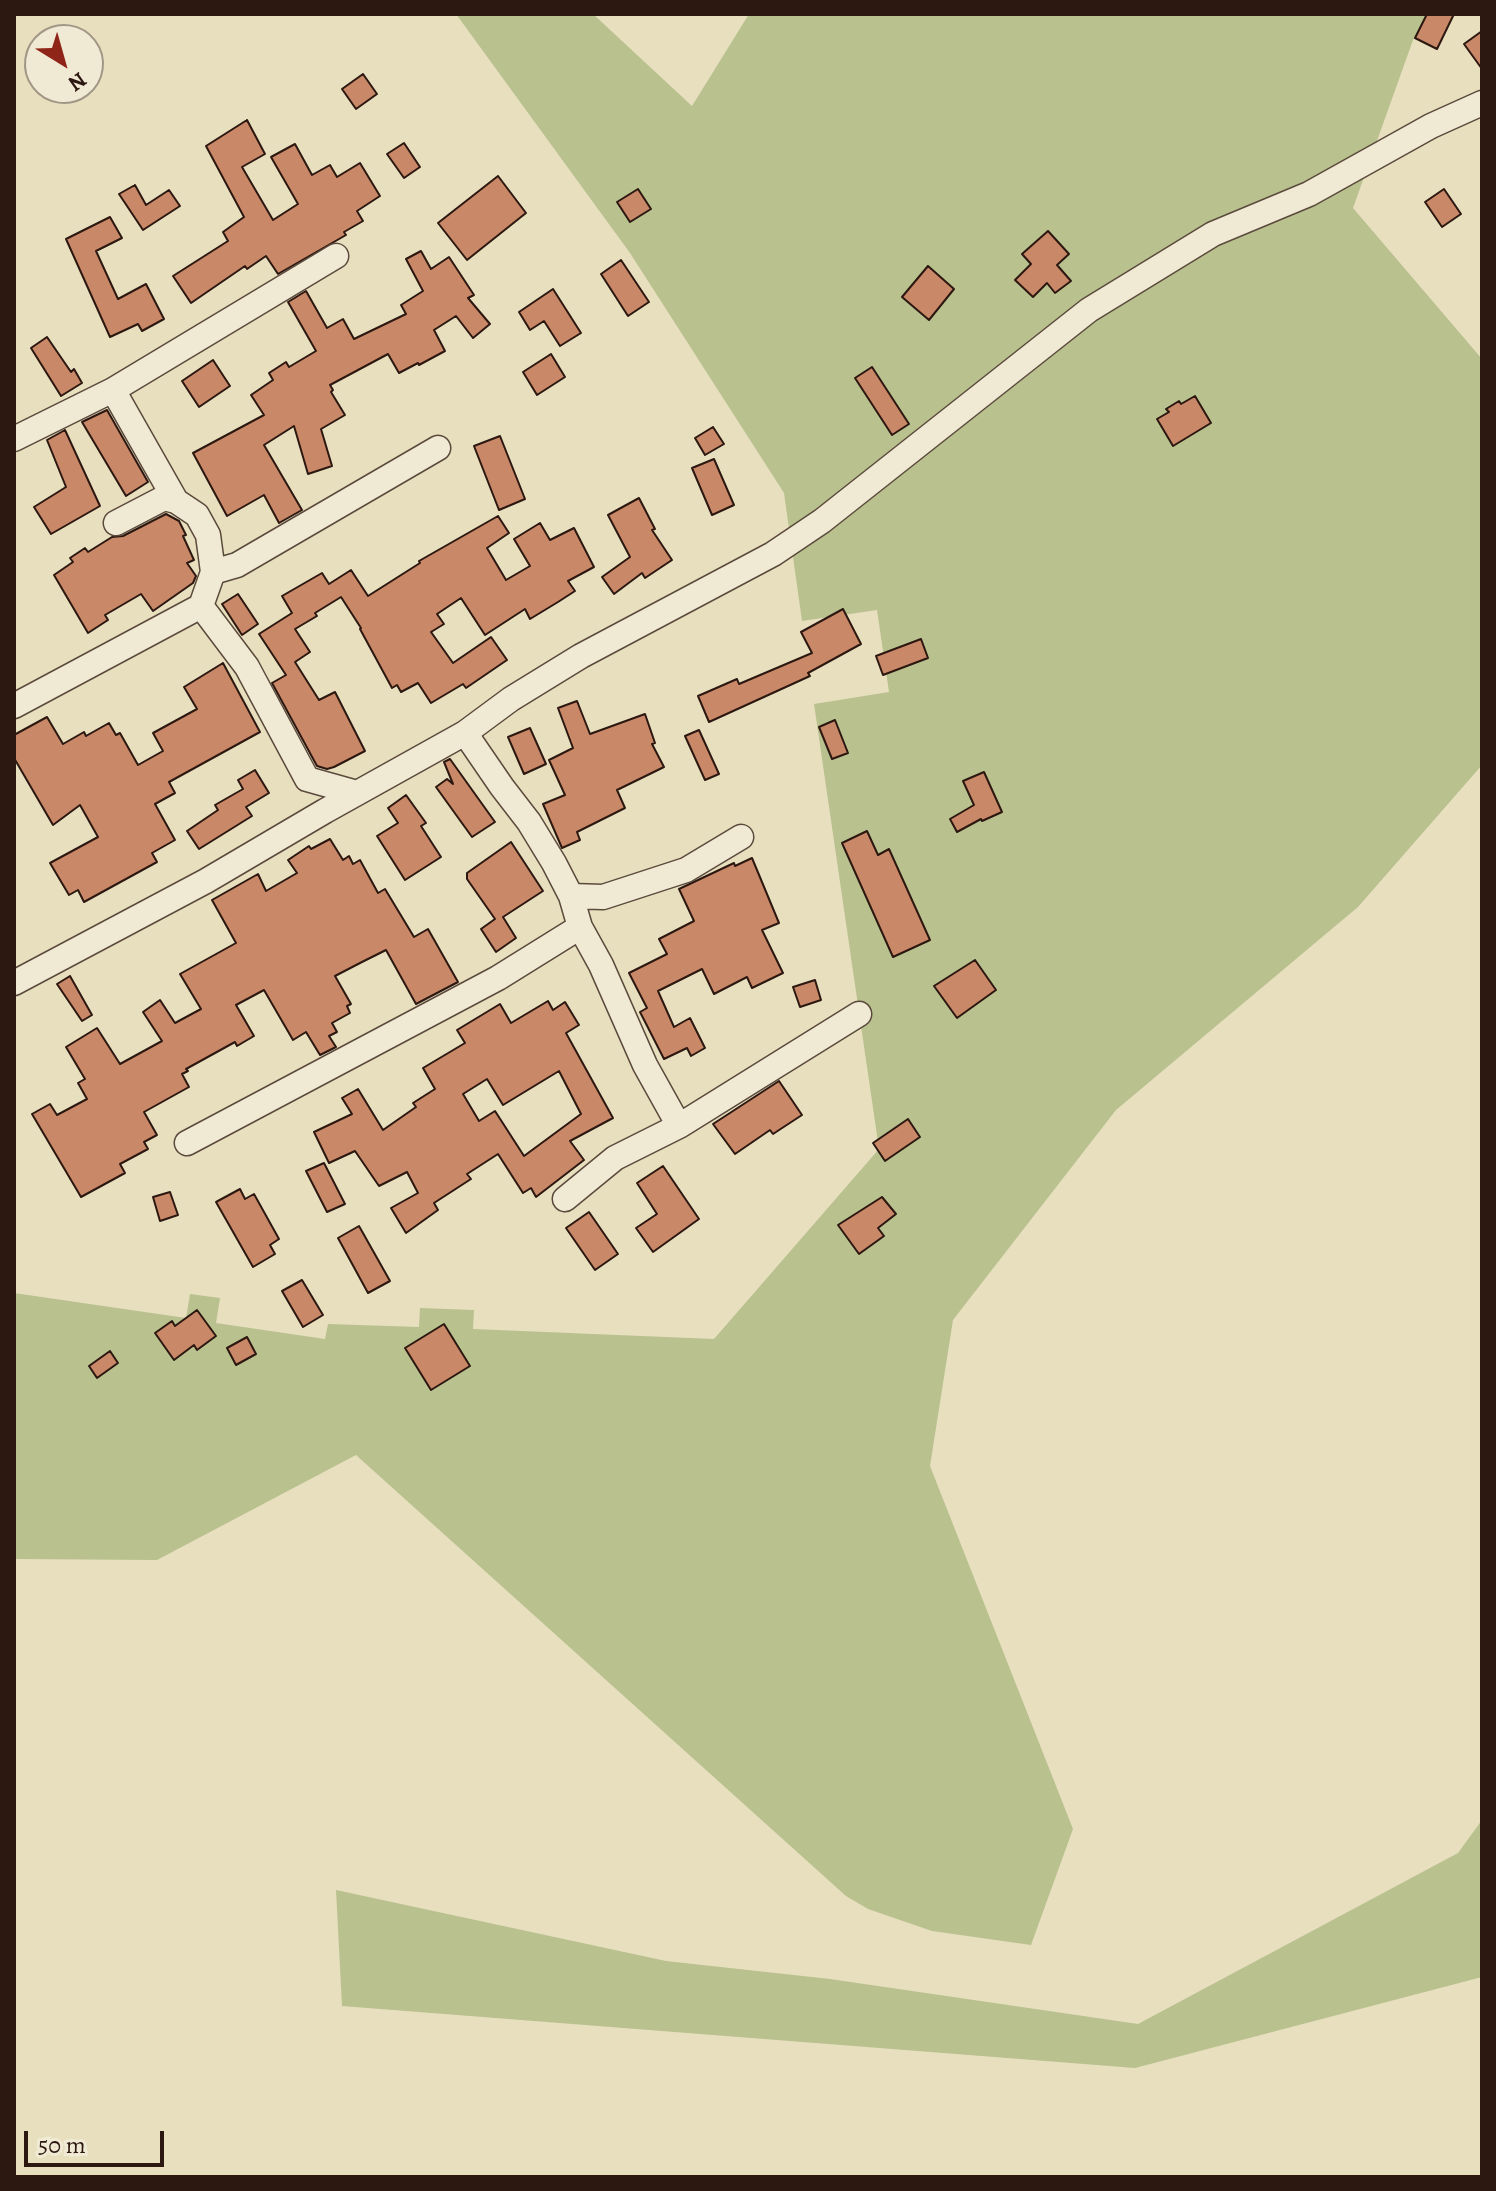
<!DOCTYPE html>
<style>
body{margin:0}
#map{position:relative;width:1496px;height:2191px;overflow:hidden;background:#e8dfbf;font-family:Alegreya,serif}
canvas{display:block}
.frame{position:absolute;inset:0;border:16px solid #2c1810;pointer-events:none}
.north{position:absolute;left:24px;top:24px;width:80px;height:80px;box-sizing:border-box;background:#f0ead5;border:2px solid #a29686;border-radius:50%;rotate:143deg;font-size:22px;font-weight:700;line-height:32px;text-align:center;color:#2c1810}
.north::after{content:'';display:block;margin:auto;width:28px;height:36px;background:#8f2418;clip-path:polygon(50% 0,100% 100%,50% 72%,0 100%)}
.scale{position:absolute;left:24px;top:2131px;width:140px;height:36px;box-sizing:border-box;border:4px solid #2c1810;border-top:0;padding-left:10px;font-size:24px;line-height:28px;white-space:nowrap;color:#2c1810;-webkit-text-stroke:6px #f0ead5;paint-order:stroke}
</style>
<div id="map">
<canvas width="1496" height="2191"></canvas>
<div class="frame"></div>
<div class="north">N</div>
<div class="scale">50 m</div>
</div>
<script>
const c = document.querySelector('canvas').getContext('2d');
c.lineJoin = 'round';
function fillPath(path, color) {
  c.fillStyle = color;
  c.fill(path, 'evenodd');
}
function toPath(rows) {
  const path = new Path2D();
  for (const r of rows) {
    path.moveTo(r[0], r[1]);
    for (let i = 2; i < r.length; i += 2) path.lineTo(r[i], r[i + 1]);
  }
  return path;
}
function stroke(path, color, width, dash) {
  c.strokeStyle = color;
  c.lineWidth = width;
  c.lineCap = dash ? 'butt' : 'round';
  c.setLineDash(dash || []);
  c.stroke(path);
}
fillPath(toPath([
 [456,14,593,14,692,106,749,14,1434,14,1413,40,1353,208,1482,359,1482,765,1358,907,1116,1110,953,1320,930,1466,1073,1829,1031,1945,932,1931,868,1909,846,1896,356,1455,157,1560,14,1559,14,1293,186,1318,190,1294,220,1298,216,1323,325,1339,328,1324,419,1327,420,1308,474,1310,473,1329,714,1339,879,1149,814,704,889,692,877,610,802,621,784,493,630,253],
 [1482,1820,1482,1977,1135,2068,342,2006,336,1890,666,1961,830,1979,1138,2024,1458,1853]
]), '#b9c18f');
const building = toPath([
 [1427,14,1454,14,1437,49,1415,38,1427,14],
 [1482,31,1482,69,1464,44,1482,31],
 [363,74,377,94,356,109,342,89,363,74],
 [247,120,265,154,242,167,273,220,298,204,271,157,295,144,312,175,330,165,337,177,360,163,380,196,357,211,363,221,344,232,346,235,278,274,266,256,247,269,245,266,191,303,173,276,228,241,223,232,244,217,206,146,247,120],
 [404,143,420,167,404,178,387,154,404,143],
 [498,176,526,213,467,260,438,223,498,176],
 [135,185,146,205,169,190,180,206,143,230,119,194,135,185],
 [638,189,651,209,630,222,617,202,638,189],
 [1444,189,1461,214,1442,227,1425,202,1444,189],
 [110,217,122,238,96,251,118,299,146,284,164,319,142,331,138,324,110,337,66,239,110,217],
 [1048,231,1069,254,1057,265,1071,281,1055,293,1047,283,1033,297,1015,280,1031,264,1022,254,1048,231],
 [421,251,431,269,449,257,474,295,468,298,490,324,473,338,456,316,434,330,445,351,419,365,418,363,399,373,388,354,330,385,333,390,331,392,345,415,321,429,332,466,308,474,294,426,264,445,302,510,279,523,264,495,227,516,193,453,264,415,251,395,273,380,269,373,286,362,289,367,316,351,288,302,306,291,327,328,343,319,354,339,406,314,401,305,423,291,406,259,421,251],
 [621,260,649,302,628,316,601,274,621,260],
 [928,266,954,289,929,320,902,297,928,266],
 [553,289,581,333,560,346,544,321,530,330,519,312,553,289],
 [47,337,71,372,74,369,82,383,61,396,31,348,47,337],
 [551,354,565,377,537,395,523,372,551,354],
 [213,360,230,386,199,407,182,381,213,360],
 [872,367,909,424,892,435,855,378,872,367],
 [1195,396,1211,423,1173,446,1157,419,1169,412,1166,409,1179,401,1181,404,1195,396],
 [107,410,148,482,126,496,82,422,107,410],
 [713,427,724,444,705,455,695,438,713,427],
 [65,430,100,506,51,534,34,507,66,487,47,440,65,430],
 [500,436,525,499,499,510,474,446,500,436],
 [714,459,734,505,712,515,692,468,714,459],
 [639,498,655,529,652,530,672,560,645,578,642,573,614,594,602,577,630,557,608,515,639,498],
 [166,514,179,521,186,535,183,536,194,560,187,563,196,576,193,583,153,611,141,594,105,615,108,620,88,633,54,575,73,562,70,558,85,548,88,552,112,537,123,536,166,514],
 [498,516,509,533,487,548,506,580,530,566,514,539,540,523,550,540,574,528,594,567,568,581,575,591,558,602,530,619,525,609,485,635,461,598,437,614,444,624,431,632,453,663,491,637,507,660,466,688,463,684,431,703,418,683,401,692,397,685,392,688,360,629,361,628,341,597,315,613,317,616,295,629,310,652,295,662,319,700,335,692,365,751,334,767,327,769,317,766,272,683,286,675,259,634,292,613,282,596,322,573,329,584,351,570,368,596,420,563,419,561,498,516],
 [238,594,258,624,242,635,222,604,238,594],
 [843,609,861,644,808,673,810,676,709,722,698,696,737,679,739,684,812,653,801,632,843,609],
 [921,639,928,658,883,675,876,656,921,639],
 [223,663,260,732,169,782,175,793,155,804,175,840,152,853,157,862,84,902,78,890,69,895,50,863,98,837,80,805,53,825,14,758,14,735,47,717,63,744,84,732,86,736,109,723,116,735,120,733,138,765,163,751,153,733,197,709,184,687,223,663],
 [577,701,590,734,645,714,655,743,652,744,664,767,617,790,625,808,577,832,580,840,562,848,543,804,565,795,549,760,573,748,558,708,577,701],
 [835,720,848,753,832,759,819,727,835,720],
 [530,728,546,764,524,774,508,737,530,728],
 [699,730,719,774,705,780,685,736,699,730],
 [450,759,495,822,472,837,436,787,447,779,453,784,444,762,450,759],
 [255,770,269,793,246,807,252,816,199,849,187,831,218,810,215,805,243,789,238,780,255,770],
 [984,772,1002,812,982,821,981,819,957,832,950,819,974,805,963,781,984,772],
 [406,795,426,823,421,826,441,857,405,880,377,836,398,823,388,808,406,795],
 [867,831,878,855,889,849,930,940,893,957,842,843,867,831],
 [330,839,343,860,349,856,353,864,360,860,378,893,385,889,414,937,428,929,458,982,416,1004,386,950,362,962,335,976,351,1004,347,1006,350,1013,332,1023,337,1032,329,1036,336,1047,320,1055,306,1032,293,1040,264,990,236,1005,254,1036,237,1046,235,1042,186,1069,188,1071,182,1074,189,1087,144,1112,157,1135,144,1142,148,1149,120,1164,125,1173,81,1197,32,1114,50,1104,57,1115,87,1099,78,1083,85,1079,66,1047,97,1028,120,1064,162,1041,143,1012,160,1000,175,1023,201,1009,180,974,236,943,212,900,258,874,266,891,297,873,288,860,309,846,311,849,330,839],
 [511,842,543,891,503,917,516,938,496,952,481,929,495,919,467,879,467,873,511,842],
 [752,858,779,923,762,930,783,973,752,988,747,977,714,994,702,969,658,991,674,1027,690,1018,705,1048,691,1056,687,1048,664,1059,640,1012,647,1008,629,973,667,954,659,939,694,921,679,889,734,863,735,866,752,858],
 [975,960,996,990,957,1018,934,986,975,960],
 [70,976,92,1015,82,1021,57,984,70,976],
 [815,980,821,1000,800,1007,793,987,815,980],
 [548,1001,553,1010,565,1002,579,1025,566,1033,613,1118,570,1141,584,1160,536,1197,531,1188,523,1193,498,1154,467,1174,471,1179,434,1203,438,1210,406,1233,391,1208,418,1193,407,1172,379,1186,355,1151,329,1163,314,1132,352,1114,342,1098,358,1089,383,1130,416,1107,413,1103,435,1089,423,1068,465,1043,457,1030,500,1004,511,1023,548,1001],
 [559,1071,581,1114,524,1156,495,1111,479,1121,463,1094,487,1079,503,1105,559,1071],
 [779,1081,802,1115,773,1134,770,1130,735,1154,713,1124,779,1081],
 [908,1119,920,1137,885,1161,873,1143,908,1119],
 [324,1163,345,1204,327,1212,306,1171,324,1163],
 [663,1166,699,1219,653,1252,636,1228,657,1214,637,1183,663,1166],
 [240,1189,245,1199,254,1194,279,1239,270,1245,275,1254,253,1267,216,1202,240,1189],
 [170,1192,178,1215,160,1221,153,1197,170,1192],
 [882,1197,896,1214,878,1228,884,1236,859,1254,838,1225,882,1197],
 [589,1212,618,1254,595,1270,566,1228,589,1212],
 [359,1226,390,1281,368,1293,338,1238,359,1226],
 [302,1280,323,1315,303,1327,282,1291,302,1280],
 [197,1310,216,1336,197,1350,194,1345,174,1360,155,1333,172,1321,175,1326,197,1310],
 [444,1324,470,1366,431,1390,405,1348,444,1324],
 [247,1337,256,1354,236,1365,227,1348,247,1337],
 [110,1351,118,1363,97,1378,89,1366,110,1351]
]);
fillPath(building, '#c98867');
stroke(building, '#2c1810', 2);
const minor = toPath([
 [113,390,176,501],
 [14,439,113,390,336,256],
 [213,572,237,565,438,448],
 [201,606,247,667,307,779,357,793],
 [14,706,201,606,213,572,208,535,197,515,176,501,164,498,116,523],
 [465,733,502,787,529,822,554,863,571,896,580,927,601,965,645,1065,679,1126,859,1014],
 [571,896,603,897,686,870,741,837],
 [14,983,206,881,325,811,465,733,511,699,581,656,773,554,822,521,1089,310,1213,234,1309,194,1431,126,1482,103],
 [187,1143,498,978,580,927],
 [565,1199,615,1158,679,1126]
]);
stroke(minor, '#5b4a3c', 27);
stroke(minor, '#f0ead5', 24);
</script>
